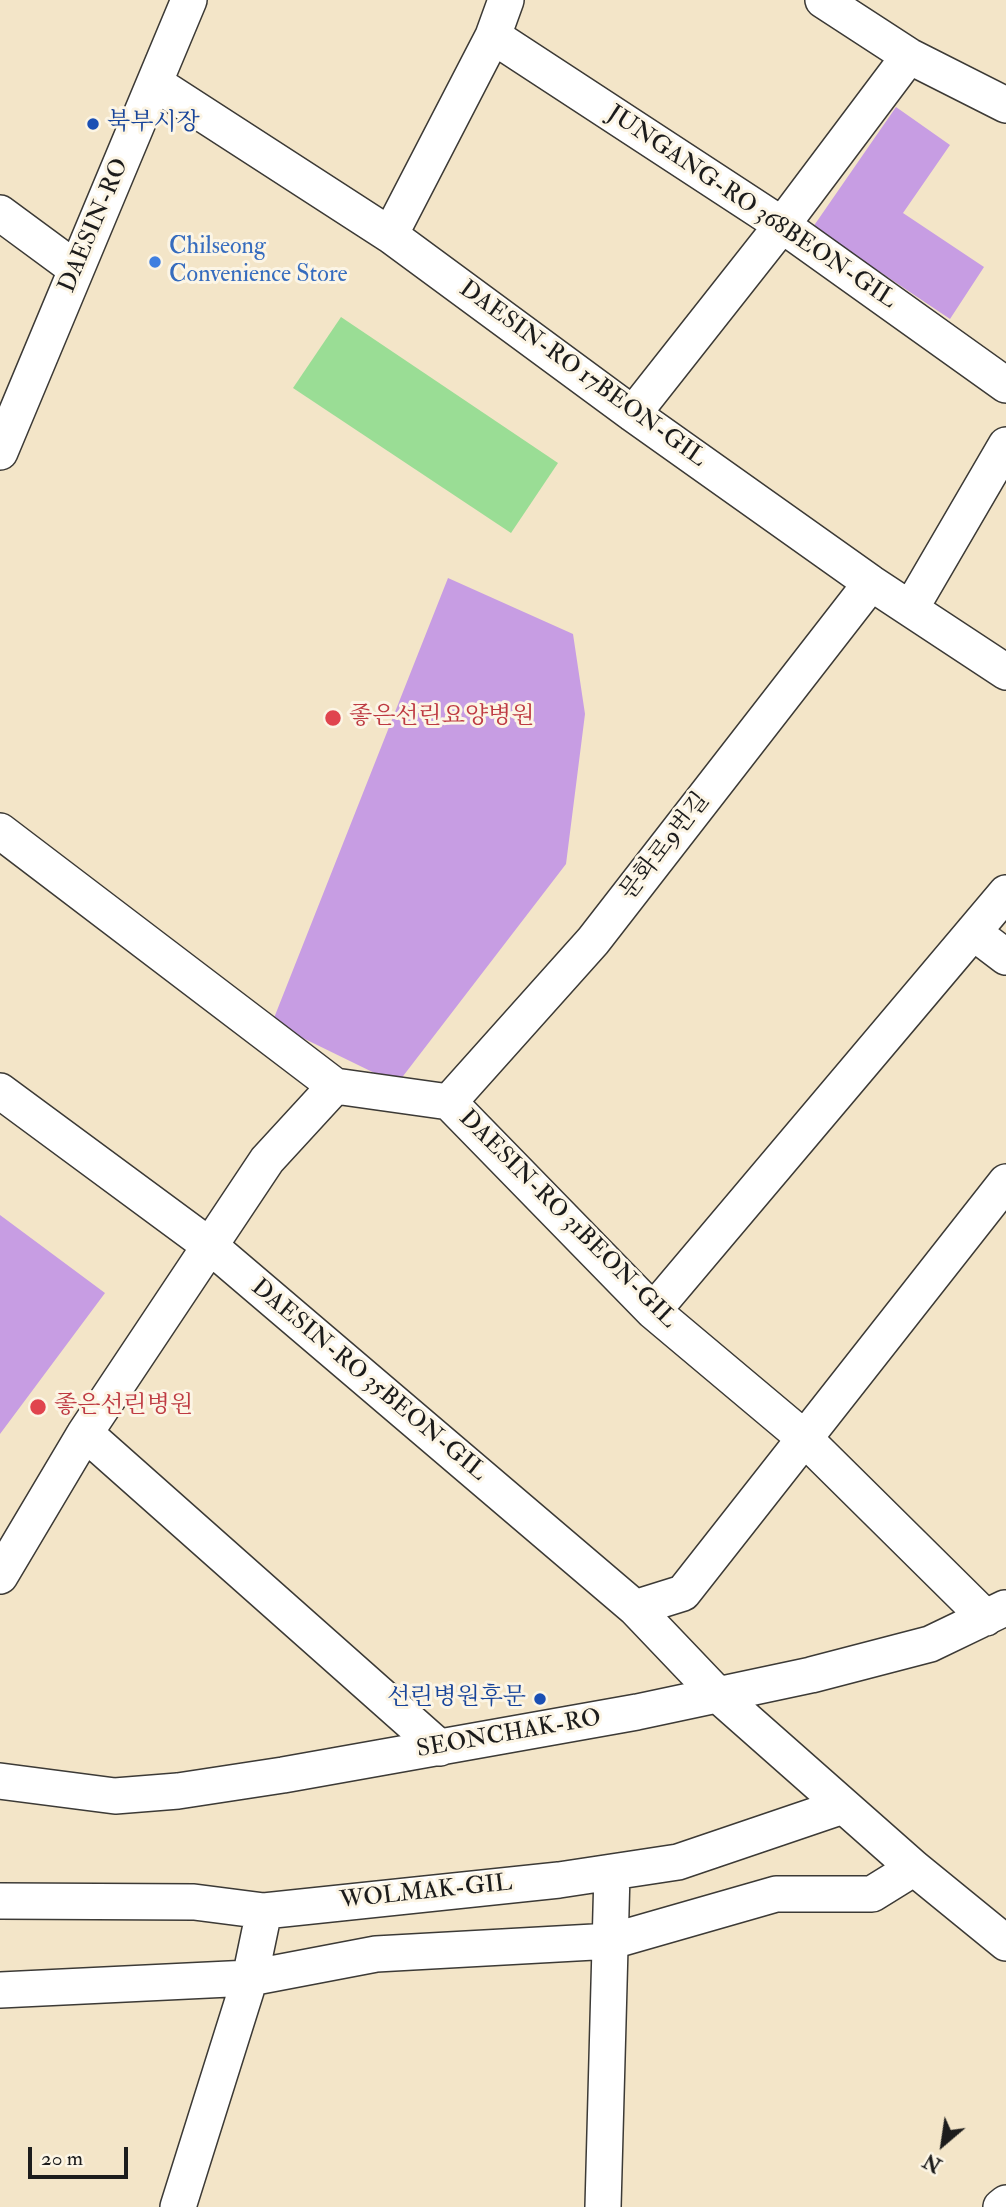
<!DOCTYPE html>
<meta charset="utf-8">
<style>
body{margin:0}
#map{position:relative;width:1006px;height:2207px;overflow:hidden;background:#f3e5c8;font-family:"IM FELL Double Pica",serif}
canvas{display:block}
.north{position:absolute;left:908px;top:2109px;width:70px;height:70px;-webkit-text-stroke:5px #fcf5e5;paint-order:stroke;rotate:209deg;font-size:19px;font-weight:700;line-height:28px;text-align:center;color:#1c1c1c}
.north::after{content:'';display:block;margin:auto;width:24px;height:32px;background:#1c1c1c;clip-path:polygon(50% 0,100% 100%,50% 72%,0 100%)}
.scale{position:absolute;left:28px;top:2147px;width:100px;height:32px;box-sizing:border-box;border:4px solid #1c1c1c;border-top:0;padding-left:9px;font-size:21px;line-height:24px;white-space:nowrap;color:#1c1c1c;-webkit-text-stroke:5px #fcf5e5;paint-order:stroke}
</style>
<div id="map">
<canvas width="1006" height="2207"></canvas>
<div class="north">N</div>
<div class="scale">20 m</div>
</div>
<script>
const c = document.querySelector('canvas').getContext('2d');
c.lineJoin = 'round';
function fillPath(path, color) {
  c.fillStyle = color;
  c.fill(path, 'evenodd');
}
function toPath(rows) {
  const path = new Path2D();
  for (const r of rows) {
    path.moveTo(r[0], r[1]);
    for (let i = 2; i < r.length; i += 2) path.lineTo(r[i], r[i + 1]);
  }
  return path;
}
function stroke(path, color, width, dash) {
  c.strokeStyle = color;
  c.lineWidth = width;
  c.lineCap = dash ? 'butt' : 'round';
  c.setLineDash(dash || []);
  c.stroke(path);
}
function label(font, color, halo, rows, align = 'center') {
  c.font = font + ' "IM FELL Double Pica","Noto Serif KR",serif';
  c.lineWidth = 6;
  c.setLineDash([]);
  c.textBaseline = 'middle';
  c.strokeStyle = halo;
  c.fillStyle = color;
  for (const [text, x, y, turn = 0] of rows) {
    c.save();
    c.translate(x, y);
    c.rotate((+turn || 0) * Math.PI / 180);
    c.textAlign = isNaN(turn) ? turn : align;
    if (halo) c.strokeText(text, 0, 0);
    c.fillText(text, 0, 0);
    c.restore();
  }
}
fillPath(toPath([
 [341,317,558,463,511,533,293,388]
]), '#9add95');
fillPath(toPath([
 [896,107,950,145,903,213,984,267,950,319,813,227],
 [448,578,573,634,585,714,566,864,397,1084,272,1023],
 [0,1215,105,1293,0,1434]
]), '#c79de3');
const minor = toPath([
 [823,0,909,56,1006,105],
 [493,36,782,225,1006,385],
 [155,83,390,235,633,414,871,583,1006,672],
 [0,213,76,269],
 [390,235,493,36,506,0],
 [633,414,782,225,909,56],
 [0,452,189,0],
 [911,608,1006,445],
 [0,831,335,1086,449,1102,653,1311,803,1437,986,1618],
 [973,932,1006,957],
 [0,1091,210,1246,635,1608,717,1694,914,1868,1006,1943],
 [449,1102,593,941,871,583],
 [653,1311,1006,893],
 [85,1433,440,1748],
 [0,1576,85,1433,267,1160,335,1086],
 [635,1608,683,1593,1006,1182],
 [0,1781,115,1796,178,1791,283,1775,637,1712,811,1675,930,1644,1005,1608],
 [0,1901,194,1902,264,1911,559,1880,678,1862,843,1806],
 [0,1990,250,1978,376,1954,612,1941,776,1894,872,1894,914,1868],
 [178,2207,250,1978,264,1911],
 [603,2207,612,1873],
 [1001,2207,1006,2203]
]);
stroke(minor, '#3c3a36', 38);
stroke(minor, '#fff', 35);
for (const [x, y, r, color] of [
 [93,124,7,"#1a4fb4"],
 [155,262,7,"#3f7fe0"],
 [333,718,9,"#e0444e"],
 [38,1407,9,"#e0444e"],
 [540,1699,7,"#1a4fb4"]
]) {
  const dot = new Path2D();
  dot.arc(x, y, r, 0, 2 * Math.PI);
  c.fillStyle = color;
  c.fill(dot);
  stroke(dot, '#fcf5e5', 2.5);
}
label('24px', '#164399', '#fcf5e5', [
 ["북부시장",107,124],
 ["선린병원후문",526,1699,"right"]
], 'left');
label('24px', '#1c1c1c', '#fcf5e5', [
 ["JUNGANG-RO 368BEON-GIL",751,208,34],
 ["DAESIN-RO",95,226,-67],
 ["DAESIN-RO 17BEON-GIL",582,375,36],
 ["문화로9번길",666,847,-52],
 ["DAESIN-RO 31BEON-GIL",567,1220,45],
 ["DAESIN-RO 35BEON-GIL",368,1381,40],
 ["SEONCHAK-RO",509,1735,-10],
 ["WOLMAK-GIL",426,1893,-6]
]);
label('24px', '#366cbe', '#fcf5e5', [
 ["Chilseong",169,248],
 ["Convenience Store",169,276]
], 'left');
label('24px', '#be3a42', '#fcf5e5', [
 ["좋은선린요양병원",349,718],
 ["좋은선린병원",54,1407]
], 'left');
</script>
